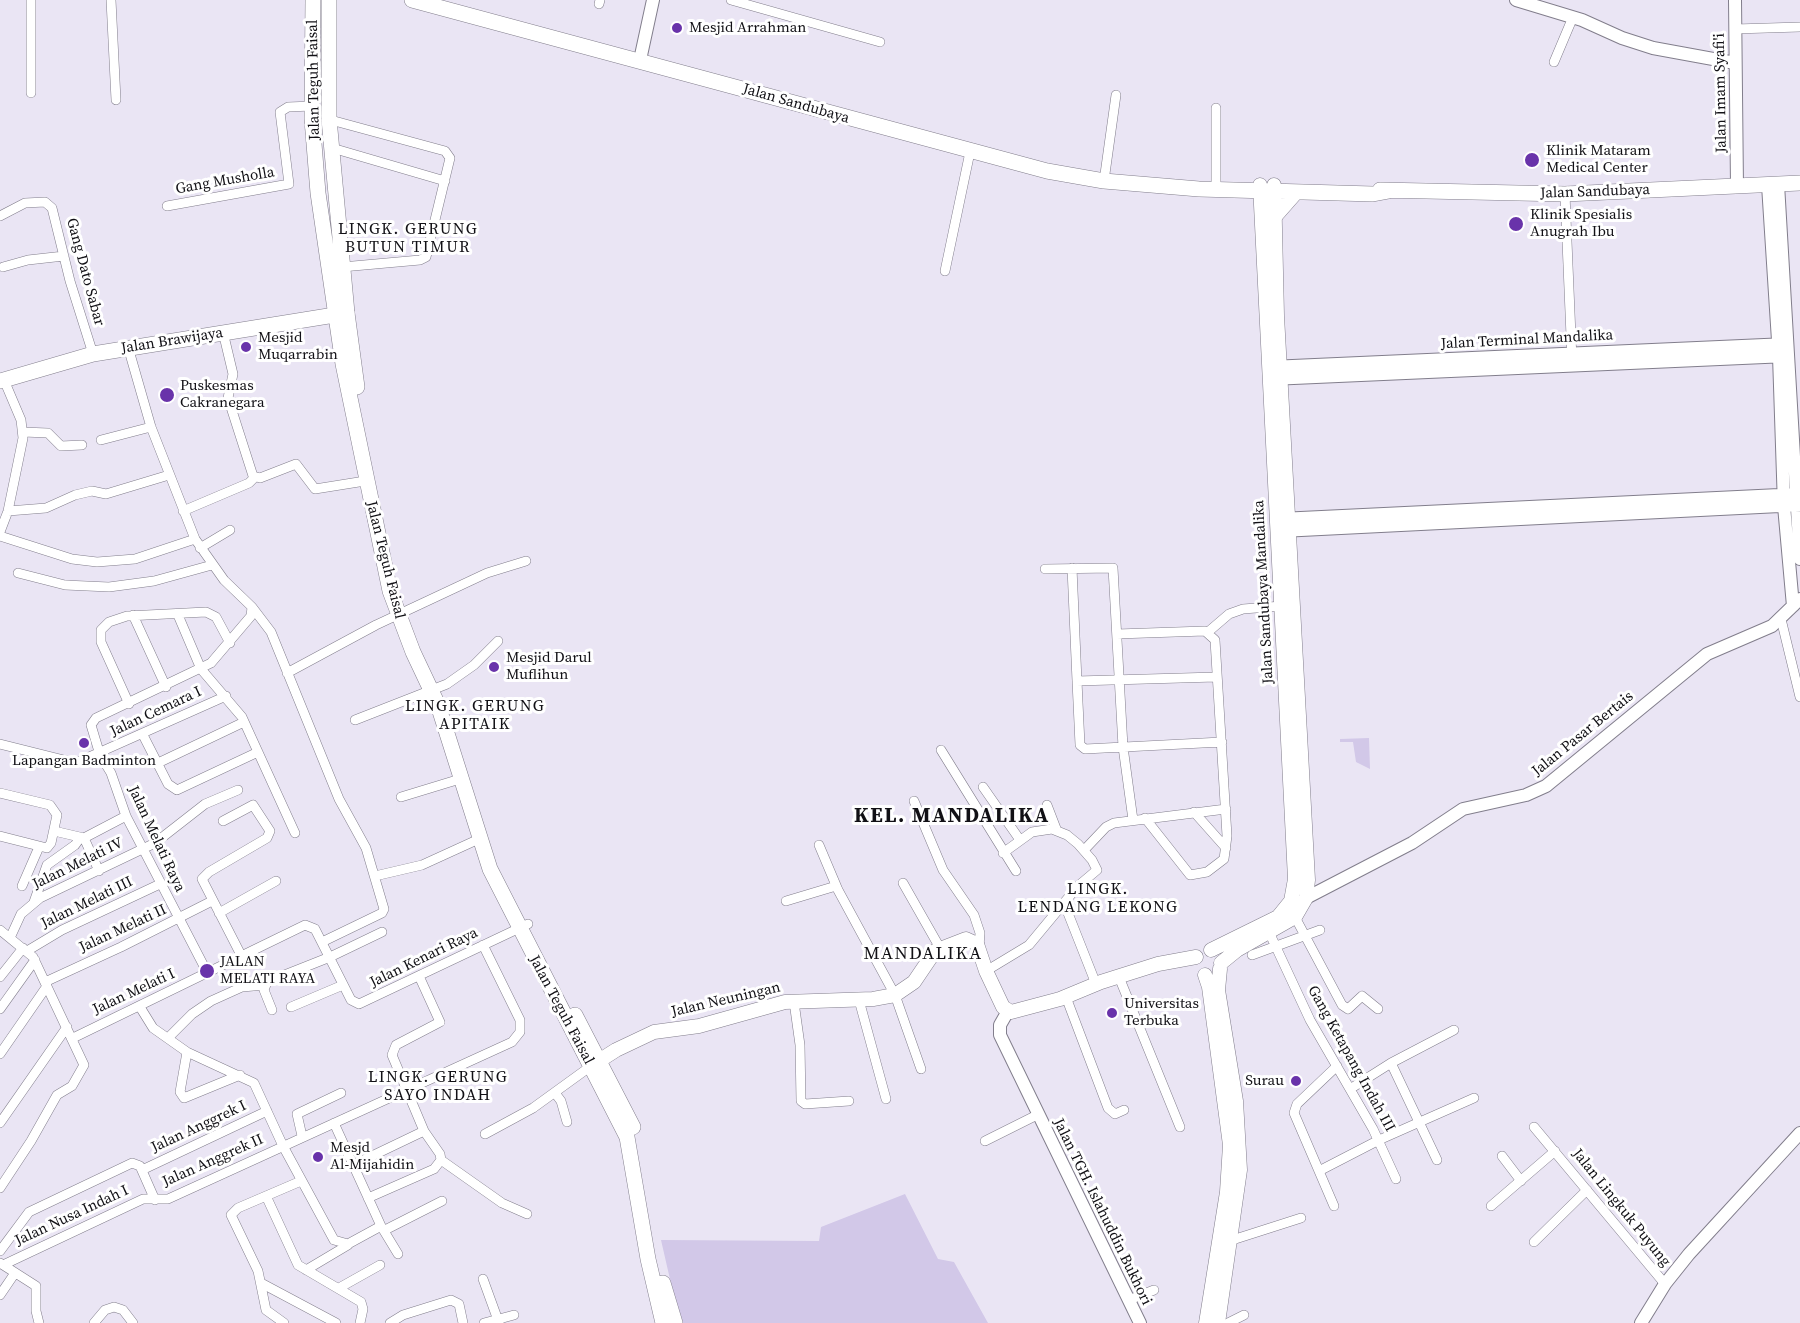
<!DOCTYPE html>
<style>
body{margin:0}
canvas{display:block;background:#eae5f4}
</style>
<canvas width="1800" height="1323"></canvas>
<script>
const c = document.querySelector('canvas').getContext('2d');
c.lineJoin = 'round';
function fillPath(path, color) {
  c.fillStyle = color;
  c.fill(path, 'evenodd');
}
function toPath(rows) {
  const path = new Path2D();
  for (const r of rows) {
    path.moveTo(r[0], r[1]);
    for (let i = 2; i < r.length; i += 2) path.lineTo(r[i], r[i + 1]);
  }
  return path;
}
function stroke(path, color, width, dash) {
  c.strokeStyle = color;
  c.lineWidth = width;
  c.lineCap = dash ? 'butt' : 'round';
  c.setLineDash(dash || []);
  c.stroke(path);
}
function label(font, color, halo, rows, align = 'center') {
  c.font = font + ' "Source Serif 4",serif';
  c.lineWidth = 6;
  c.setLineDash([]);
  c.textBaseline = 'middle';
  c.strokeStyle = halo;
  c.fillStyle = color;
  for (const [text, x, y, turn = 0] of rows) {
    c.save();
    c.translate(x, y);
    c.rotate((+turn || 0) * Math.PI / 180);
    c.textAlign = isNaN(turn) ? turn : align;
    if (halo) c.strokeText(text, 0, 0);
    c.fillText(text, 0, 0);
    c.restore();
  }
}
fillPath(toPath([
 [1369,738,1370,769,1356,762,1353,742,1340,742,1340,739],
 [905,1194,938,1259,954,1262,988,1323,680,1323,661,1240,819,1241,821,1227]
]), '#d2c8e8');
const minor = toPath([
 [31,0,31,93],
 [111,0,116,100],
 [731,0,880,42],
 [599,4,600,0],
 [1735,29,1800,27],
 [1554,62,1573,17],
 [1216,108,1216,184],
 [327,119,445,151,450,158,426,257,420,260,342,267],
 [332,148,445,181],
 [1104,181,1116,95],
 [1565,194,1572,360],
 [167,206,289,184,280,112,288,107,312,106],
 [0,216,25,203,45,202,52,208,70,281,93,354],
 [3,267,28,260,64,256],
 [945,271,970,152],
 [223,332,233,374,228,398,253,476,260,478,296,464,315,489,365,481],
 [128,347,151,427,195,539,224,580,252,607,251,616,211,663,96,718,91,725,100,755,111,773,126,816,208,974],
 [23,432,48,433,61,446,82,445],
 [101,440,151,427],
 [8,511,46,508,75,495,92,491,106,494,169,475],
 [183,511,249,483,255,477],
 [0,532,8,511,23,438,21,420,4,380],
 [0,536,72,559,97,562,135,559,195,539],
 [200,548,230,530],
 [1072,568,1077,681,1216,677],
 [1045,569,1113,568,1123,747,1133,820],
 [18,573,65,585,109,587,154,581,212,565],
 [252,607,271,632,339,799,366,848,384,909,382,913,322,942],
 [133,615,166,687],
 [178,615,201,669,242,717,295,833],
 [1781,619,1800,697],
 [1208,632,1229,614,1243,609,1282,606],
 [1117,634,1205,631,1215,640,1227,836,1224,859,1207,872,1190,875,1145,818],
 [287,673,376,625,487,573,526,561],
 [1077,681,1080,745,1085,749,1222,742],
 [129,704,101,642,101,630,109,622,127,616,206,612,216,617,230,643],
 [355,720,447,684,474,665,498,641],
 [143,735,168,784,177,790,258,752],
 [0,744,68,761,80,761,226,696],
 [941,750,1016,871],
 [158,763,244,722],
 [983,787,1020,840],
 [0,793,50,805,57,815,51,843,47,848,0,836],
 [401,797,460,779],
 [914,801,943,870,974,915,980,933,979,947],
 [1047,805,1057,831],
 [1194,812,1226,848],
 [223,821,253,805,270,831,267,838,209,872,202,879,242,957],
 [54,831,84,838,126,816],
 [84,838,99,871],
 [819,845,838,890,895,995,921,1069],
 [1087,847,1106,827,1114,823,1226,809],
 [375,876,422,865,479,839],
 [903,883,940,948],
 [22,886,39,847],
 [786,901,836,886],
 [34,902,47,865,75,845,80,838],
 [1064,903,1096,984],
 [219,913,276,881],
 [1295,917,1342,1005,1348,1009,1362,996,1378,1009],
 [0,930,33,957,84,1065,72,1086,57,1095,31,1141,0,1188],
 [1269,932,1310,1020,1373,1129,1396,1179],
 [10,938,21,914,40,898,155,843,205,804,238,790],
 [27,951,62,930,160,884],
 [1252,955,1320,930],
 [986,971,1029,945,1078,886,1097,870,1092,860,1078,844,1067,835,1052,829,1032,832,1003,853],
 [0,977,23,948],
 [1119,977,1180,1127],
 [45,982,121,947,212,901],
 [1066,997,1108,1108,1115,1114,1124,1110],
 [859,1000,886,1099],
 [794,1002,800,1045,801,1101,805,1104,849,1101],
 [140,1007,153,1028,187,1052,254,1083,283,1146,334,1240,348,1244,381,1226],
 [291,1007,343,985],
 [0,1009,35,960],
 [272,1010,264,990,267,982,330,957,382,932],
 [73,1038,305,925,315,929,351,1000,359,1004,528,924],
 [168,1038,192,1014,211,1001,242,987,265,985],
 [187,1052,180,1092,184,1098,240,1075],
 [0,1054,47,986],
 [1391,1063,1437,1160],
 [1350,1089,1391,1063,1454,1030],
 [555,1093,561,1101,567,1122],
 [0,1123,67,1027],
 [334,1123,381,1226,398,1254],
 [1534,1127,1665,1284],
 [485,1134,533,1108,591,1066],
 [302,1136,297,1114,341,1093],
 [985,1141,1037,1115],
 [1502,1156,1521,1181],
 [441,1160,502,1203,527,1214],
 [353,1165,424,1131],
 [142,1170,267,1111],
 [1319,1171,1379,1140,1474,1098],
 [267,1198,298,1265,361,1302,363,1309,360,1323],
 [368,1198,434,1169,441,1160,440,1154,424,1131,392,1055,396,1045,440,1022,419,976],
 [1334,1206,1294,1113,1297,1104,1337,1066],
 [1491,1206,1555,1151],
 [385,1230,442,1201],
 [1226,1242,1301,1218],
 [1534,1242,1587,1190],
 [0,1251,29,1212,132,1163,140,1166,155,1200],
 [0,1263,36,1286,36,1311,39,1323],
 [3,1265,143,1199,168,1199,512,1042,520,1032,520,1020,483,945],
 [306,1270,348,1245],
 [483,1279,499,1323],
 [261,1283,336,1323],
 [339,1288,380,1265],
 [0,1295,15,1273],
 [1129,1300,1154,1290],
 [94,1323,105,1310,114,1307,123,1310,133,1323],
 [284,1323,266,1310,258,1271,231,1215,238,1208,301,1181],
 [390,1323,403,1315,451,1300,459,1304,463,1323],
 [484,1323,514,1315],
 [1228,1323,1244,1315]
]);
const tertiary = toPath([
 [1516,0,1582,20,1622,38,1653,48,1735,63],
 [1735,0,1737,186],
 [640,60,653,0],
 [1778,184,1800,559],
 [1768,185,1779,356,1784,506,1793,606],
 [1270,367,1787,344],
 [1271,379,1787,356],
 [1280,519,1800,494],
 [1281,531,1800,505],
 [1306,898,1412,843,1463,809,1526,795,1546,786,1707,654,1772,626,1800,599],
 [1008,1011,1000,1025,1000,1035,1140,1323],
 [1641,1323,1665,1284,1689,1254,1800,1133]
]);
const secondary = toPath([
 [1211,950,1278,917,1291,901,1295,879,1260,185],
 [1221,963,1237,950,1295,917,1306,898,1308,880,1277,316,1274,185],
 [1205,975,1209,987,1230,1145,1227,1192,1206,1323],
 [591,1066,616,1050,654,1032,699,1026,785,1002,873,999,895,995,914,982,935,951,966,939,977,944,986,971,1003,1007,1011,1012,1060,999,1101,982,1158,964,1196,957],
 [1218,1323,1240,1170,1236,1101,1218,990,1220,969]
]);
const primary = toPath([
 [0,381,93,354,347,313]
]);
const trunk = toPath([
 [313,0,312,119,318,193,343,364,390,591,413,652,438,705,490,869,627,1137,648,1259,663,1323],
 [329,0,329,119,347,313,357,387],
 [412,0,1047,171,1104,181,1199,189,1373,194,1389,191],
 [1380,190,1565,194,1800,183],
 [1274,217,1296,192],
 [575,1015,633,1127],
 [663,1283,675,1323]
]);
stroke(minor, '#827e8c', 10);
stroke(tertiary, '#827e8c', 14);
stroke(secondary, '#827e8c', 15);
stroke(primary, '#827e8c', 16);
stroke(trunk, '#827e8c', 16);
stroke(minor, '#fff', 9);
stroke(tertiary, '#fff', 12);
stroke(secondary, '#fff', 14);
stroke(primary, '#fff', 15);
stroke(trunk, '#fff', 15);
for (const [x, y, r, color] of [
 [677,28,6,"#6933aa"],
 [1532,160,8,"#6933aa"],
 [1516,224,8,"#6933aa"],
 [246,347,6,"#6933aa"],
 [167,395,8,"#6933aa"],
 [494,667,6,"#6933aa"],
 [84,743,6,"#6933aa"],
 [207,971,8,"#6933aa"],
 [1112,1013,6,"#6933aa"],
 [1296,1081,6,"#6933aa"],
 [318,1157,6,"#6933aa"]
]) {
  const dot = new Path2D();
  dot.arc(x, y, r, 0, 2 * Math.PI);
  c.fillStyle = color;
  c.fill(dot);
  stroke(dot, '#fff', 2);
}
label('15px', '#111015', '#fff', [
 ["Mesjid Arrahman",689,28],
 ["Klinik Mataram",1546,151],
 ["Medical Center",1546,168],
 ["Klinik Spesialis",1530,215],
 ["Anugrah Ibu",1530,232],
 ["Mesjid",258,338],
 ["Muqarrabin",258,355],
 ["Puskesmas",180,386],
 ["Cakranegara",180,403],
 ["Mesjid Darul",506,658],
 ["Muflihun",506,675],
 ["Lapangan Badminton",84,761,"center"],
 ["JALAN",220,962],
 ["MELATI RAYA",220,979],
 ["Universitas",1124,1004],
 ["Terbuka",1124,1021],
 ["Surau",1284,1081,"right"],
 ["Mesjd",330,1148],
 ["Al-Mijahidin",330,1165]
], 'left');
label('15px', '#111015', '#fff', [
 ["Jalan Teguh Faisal",314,80,-91],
 ["Jalan Imam Syafi'i",1721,93,-91],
 ["Jalan Sandubaya",796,104,16],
 ["Gang Musholla",225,181,-10],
 ["Jalan Sandubaya",1595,192,-2],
 ["Gang Dato Sabar",85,272,75],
 ["Jalan Terminal Mandalika",1527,340,-3],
 ["Jalan Brawijaya",172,341,-9],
 ["Jalan Teguh Faisal",385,560,76],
 ["Jalan Sandubaya Mandalika",1264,592,-93],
 ["Jalan Cemara I",156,712,-25],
 ["Jalan Pasar Bertais",1583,734,-39],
 ["Jalan Melati Raya",156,839,65],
 ["Jalan Melati IV",78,864,-26],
 ["Jalan Melati III",87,903,-26],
 ["Jalan Melati II",123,929,-25],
 ["Jalan Kenari Raya",424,958,-26],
 ["Jalan Melati I",134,992,-25],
 ["Jalan Neuningan",726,1000,-13],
 ["Jalan Teguh Faisal",561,1010,62],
 ["Gang Ketapang Indah III",1351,1059,61],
 ["Jalan Anggrek I",199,1127,-25],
 ["Jalan Anggrek II",213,1161,-24],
 ["Jalan Lingkuk Puyung",1621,1208,51],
 ["Jalan TGH. Islahuddin Bukhori",1102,1212,64],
 ["Jalan Nusa Indah I",72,1216,-25]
]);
c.letterSpacing = '1.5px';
label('16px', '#111015', '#fff', [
 ["LINGK. GERUNG",408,230],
 ["BUTUN TIMUR",408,248],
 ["LINGK. GERUNG",475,707],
 ["APITAIK",475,725],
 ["LINGK.",1098,890],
 ["LENDANG LEKONG",1098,908],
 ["LINGK. GERUNG",438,1078],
 ["SAYO INDAH",438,1096]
]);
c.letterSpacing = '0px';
c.letterSpacing = '1.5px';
label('18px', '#111015', '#fff', [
 ["MANDALIKA",923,954]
]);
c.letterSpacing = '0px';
c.letterSpacing = '1.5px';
label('bold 21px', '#111015', '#fff', [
 ["KEL. MANDALIKA",952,817]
]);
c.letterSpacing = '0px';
</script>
